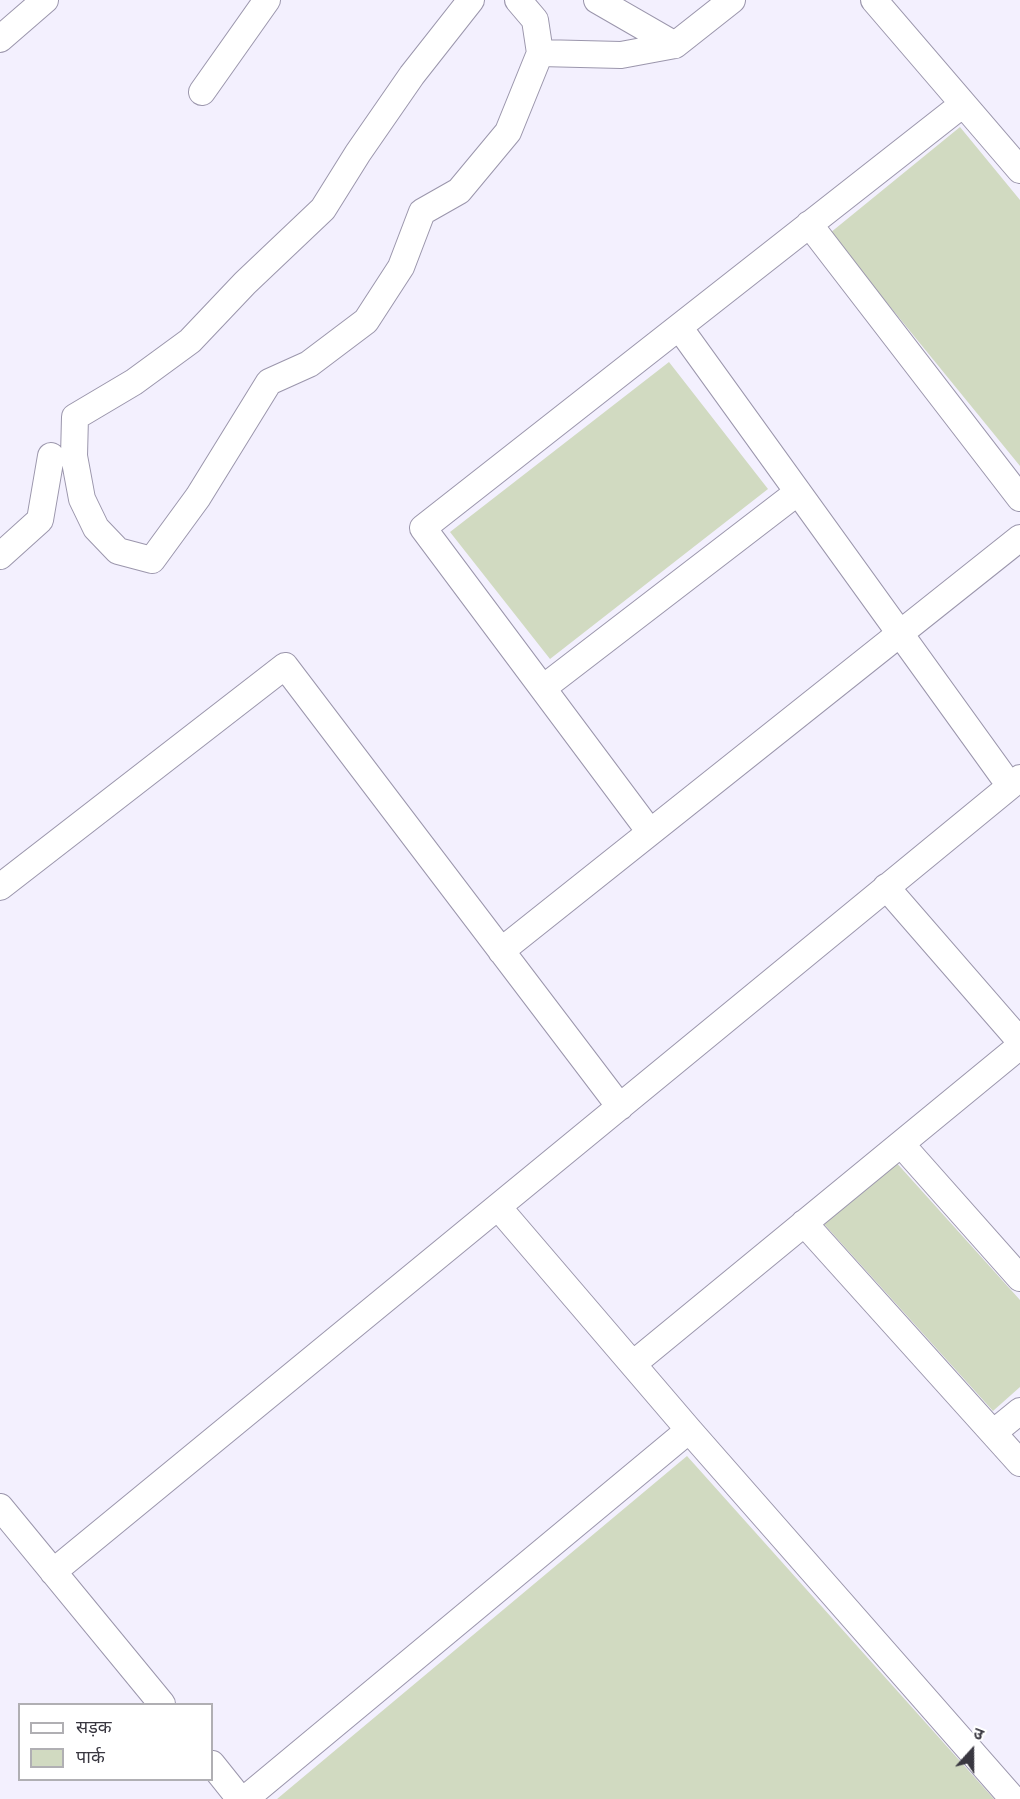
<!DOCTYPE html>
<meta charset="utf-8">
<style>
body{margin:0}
#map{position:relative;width:1020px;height:1799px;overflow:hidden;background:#f3f0fe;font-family:Roboto,"Noto Sans Devanagari",sans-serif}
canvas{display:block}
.legend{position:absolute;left:18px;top:1703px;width:195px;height:78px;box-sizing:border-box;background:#fff;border:2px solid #b0afb3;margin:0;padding:8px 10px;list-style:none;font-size:18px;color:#393740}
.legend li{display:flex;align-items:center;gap:12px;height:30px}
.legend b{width:30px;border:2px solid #b0afb3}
.north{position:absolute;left:942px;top:1721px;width:60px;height:60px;-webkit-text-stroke:4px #fff;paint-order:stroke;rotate:21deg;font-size:16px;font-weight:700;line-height:24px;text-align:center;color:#393740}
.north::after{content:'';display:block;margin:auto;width:21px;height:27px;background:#393740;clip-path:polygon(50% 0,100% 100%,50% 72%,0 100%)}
</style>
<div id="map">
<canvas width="1020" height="1799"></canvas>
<ul class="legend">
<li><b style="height:8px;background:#fff"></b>सड़क</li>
<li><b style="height:16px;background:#d1dac1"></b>पार्क</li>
</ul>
<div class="north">उ</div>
</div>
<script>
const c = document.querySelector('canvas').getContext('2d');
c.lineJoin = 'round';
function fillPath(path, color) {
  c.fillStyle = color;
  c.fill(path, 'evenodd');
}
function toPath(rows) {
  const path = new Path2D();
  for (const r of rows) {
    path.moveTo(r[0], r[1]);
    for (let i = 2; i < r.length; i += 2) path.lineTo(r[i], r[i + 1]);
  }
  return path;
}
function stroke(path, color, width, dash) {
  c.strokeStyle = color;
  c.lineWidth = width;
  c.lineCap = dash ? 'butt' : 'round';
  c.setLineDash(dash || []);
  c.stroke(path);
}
fillPath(toPath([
 [960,127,1020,200,1020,466,830,233],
 [669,362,768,489,550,659,450,532],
 [894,1160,1020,1300,1020,1387,993,1411,823,1223],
 [687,1456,994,1799,277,1799]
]), '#d1dac1');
const minor = toPath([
 [471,0,412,75,358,153,323,209,245,283,190,341,134,382,75,417,74,456,82,499,96,528,118,551,152,560,198,497,269,382,309,364,366,321,401,267,422,212,459,191,508,132,540,53,535,20,518,0],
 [597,0,675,45,732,0],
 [874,0,1020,170],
 [0,39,45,0],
 [540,53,621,55,675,45],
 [202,92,267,0],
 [809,224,1020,498],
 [679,327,1010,786],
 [0,556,40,520,51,456],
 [543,688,798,492],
 [650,832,423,528,963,104],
 [0,887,285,666,620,1107],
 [886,887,1020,1041],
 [501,951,1020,538],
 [901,1144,1020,1278],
 [498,1207,689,1430,1013,1799],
 [804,1223,1020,1463],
 [633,1364,1020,1046],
 [993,1433,1020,1411],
 [0,1507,162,1704],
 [53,1572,1020,778],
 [212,1764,240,1799],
 [245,1799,689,1430]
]);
stroke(minor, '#9b96ac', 28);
stroke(minor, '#fff', 26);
</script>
